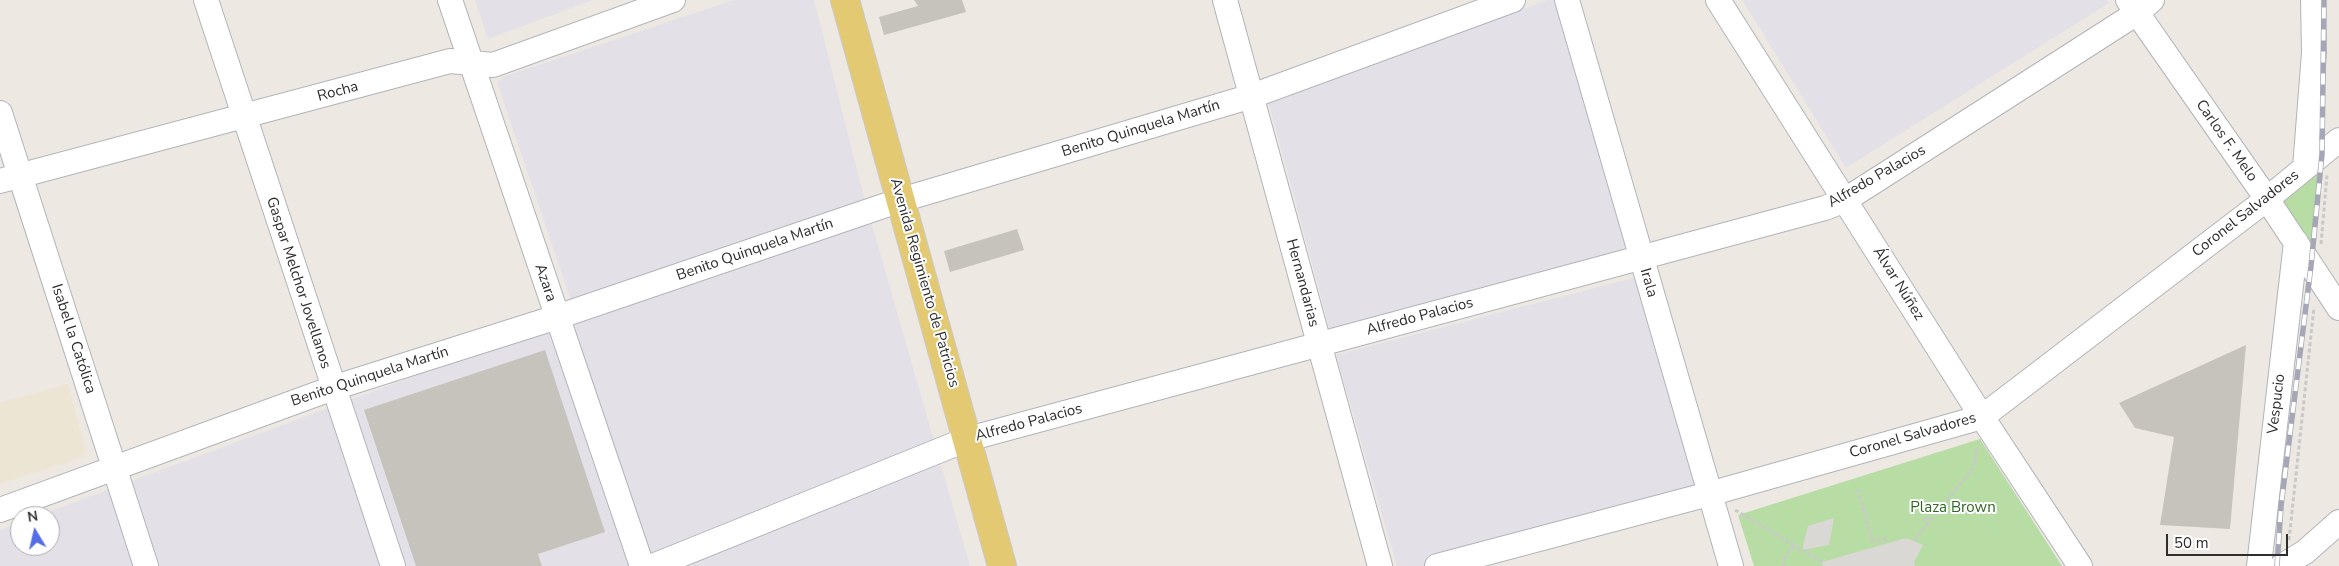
<!DOCTYPE html>
<meta charset="utf-8">
<style>
body{margin:0}
#map{position:relative;width:2339px;height:566px;overflow:hidden;background:#ede9e2;font-family:"Nunito Sans",sans-serif}
canvas{display:block}
.north{position:absolute;left:10px;top:506px;width:50px;height:50px;box-sizing:border-box;background:#fff;border:1px solid #ababab;border-radius:50%;rotate:351deg;font-size:14px;font-weight:700;line-height:20px;text-align:center;color:#2e2e2e}
.north::after{content:'';display:block;margin:auto;width:18px;height:22px;background:#556ee7;clip-path:polygon(50% 0,100% 100%,50% 72%,0 100%)}
.scale{position:absolute;left:2166px;top:534px;width:122px;height:22px;box-sizing:border-box;border:2px solid #2e2e2e;border-top:0;padding-left:6px;font-size:15px;line-height:18px;white-space:nowrap;color:#2e2e2e;-webkit-text-stroke:4px #fff;paint-order:stroke}
</style>
<div id="map">
<canvas width="2339" height="566"></canvas>
<div class="north">N</div>
<div class="scale">50 m</div>
</div>
<script>
const c = document.querySelector('canvas').getContext('2d');
c.lineJoin = 'round';
function fillPath(path, color) {
  c.fillStyle = color;
  c.fill(path, 'evenodd');
}
function toPath(rows) {
  const path = new Path2D();
  for (const r of rows) {
    path.moveTo(r[0], r[1]);
    for (let i = 2; i < r.length; i += 2) path.lineTo(r[i], r[i + 1]);
  }
  return path;
}
function stroke(path, color, width, dash) {
  c.strokeStyle = color;
  c.lineWidth = width;
  c.lineCap = dash ? 'butt' : 'round';
  c.setLineDash(dash || []);
  c.stroke(path);
}
function label(font, color, halo, rows, align = 'center') {
  c.font = font + ' "Nunito Sans",sans-serif';
  c.lineWidth = 4;
  c.setLineDash([]);
  c.textBaseline = 'middle';
  c.strokeStyle = halo;
  c.fillStyle = color;
  for (const [text, x, y, turn = 0] of rows) {
    c.save();
    c.translate(x, y);
    c.rotate((+turn || 0) * Math.PI / 180);
    c.textAlign = isNaN(turn) ? turn : align;
    if (halo) c.strokeText(text, 0, 0);
    c.fillText(text, 0, 0);
    c.restore();
  }
}
fillPath(toPath([
 [475,0,593,0,488,39],
 [733,0,814,0,864,197,970,566,0,566,0,530,20,522,20,546,50,546,50,516,37,516,576,316,497,82,503,77],
 [1547,0,1558,0,1628,257,1332,338,1269,104],
 [1742,0,2107,0,2109,3,1846,168],
 [1637,277,1698,493,1433,566,1397,566,1336,355]
]), '#e3e1e7');
fillPath(toPath([
 [68,384,85,448,83,457,0,484,0,403]
]), '#ede5d4');
fillPath(toPath([
 [2322,154,2311,266,2267,199],
 [1980,439,2062,566,1754,566,1738,515]
]), '#b7dda5');
fillPath(toPath([
 [1834,518,1829,545,1802,550,1808,526],
 [1906,538,1923,545,1914,562,1915,566,1823,566,1822,562]
]), '#dad8d4');
fillPath(toPath([
 [914,0,962,0,966,12,884,35,879,17,918,6],
 [1017,229,1024,250,950,272,944,251],
 [2246,345,2230,529,2160,525,2174,437,2135,428,2119,403],
 [545,350,605,532,538,554,542,566,416,566,364,410]
]), '#c6c3bd');
const minor = toPath([
 [206,0,393,566],
 [450,0,642,566],
 [1225,0,1380,566],
 [1567,0,1731,566],
 [1718,0,1982,417,2080,566],
 [2128,0,2267,199,2339,308],
 [0,113,146,566],
 [2305,168,2314,53,2313,0],
 [0,181,450,61,493,65,673,0],
 [0,510,333,388,557,317,901,200,1252,96,1513,0],
 [653,566,968,439,1825,208,1845,200,1878,179,2137,13,2152,0],
 [1437,566,1709,494,1982,417,2267,199,2339,140],
 [2259,566,2296,242],
 [2282,566,2305,552,2339,522]
]);
const major = toPath([
 [845,0,1002,566]
]);
stroke(minor, '#b2b4bc', 26);
stroke(major, '#c9c9c9', 30);
stroke(toPath([
 [2321,244,2327,175],
 [1858,489,1872,541,1884,538,1885,544],
 [1735,510,1822,562],
 [1924,517,1929,522],
 [2289,540,2314,307],
 [1914,541,1974,467,1977,445],
 [1783,566,1784,559,1794,545]
]), '#c9c9c9', 3, [4, 2.5]);
stroke(minor, '#fff', 24);
stroke(major, '#e3ca72', 28);
const rail = toPath([
 [2277,566,2281,506,2311,266,2322,154,2324,0]
]);
stroke(rail, '#a5a7b6', 5.5);
stroke(rail, '#fff', 4, [11]);
label('15px', '#2e2e2e', '#fff', [
 ["Rocha",338,92,-15],
 ["Benito Quinquela Martín",1141,129,-17],
 ["Carlos F. Melo",2226,141,55],
 ["Alfredo Palacios",1877,177,-30],
 ["Coronel Salvadores",2246,214,-38],
 ["Benito Quinquela Martín",755,250,-19],
 ["Gaspar Melchor Jovellanos",298,283,72],
 ["Azara",545,283,71],
 ["Avenida Regimiento de Patricios",924,283,74],
 ["Hernandarias",1302,283,75],
 ["Irala",1648,283,74],
 ["Álvar Núñez",1898,284,58],
 ["Alfredo Palacios",1420,317,-15],
 ["Isabel la Católica",73,339,72],
 ["Benito Quinquela Martín",370,377,-18],
 ["Vespucio",2277,404,-83],
 ["Alfredo Palacios",1029,423,-15],
 ["Coronel Salvadores",1913,436,-16]
]);
label('15px', '#306524', '#fff', [
 ["Plaza Brown",1953,508]
]);
</script>
